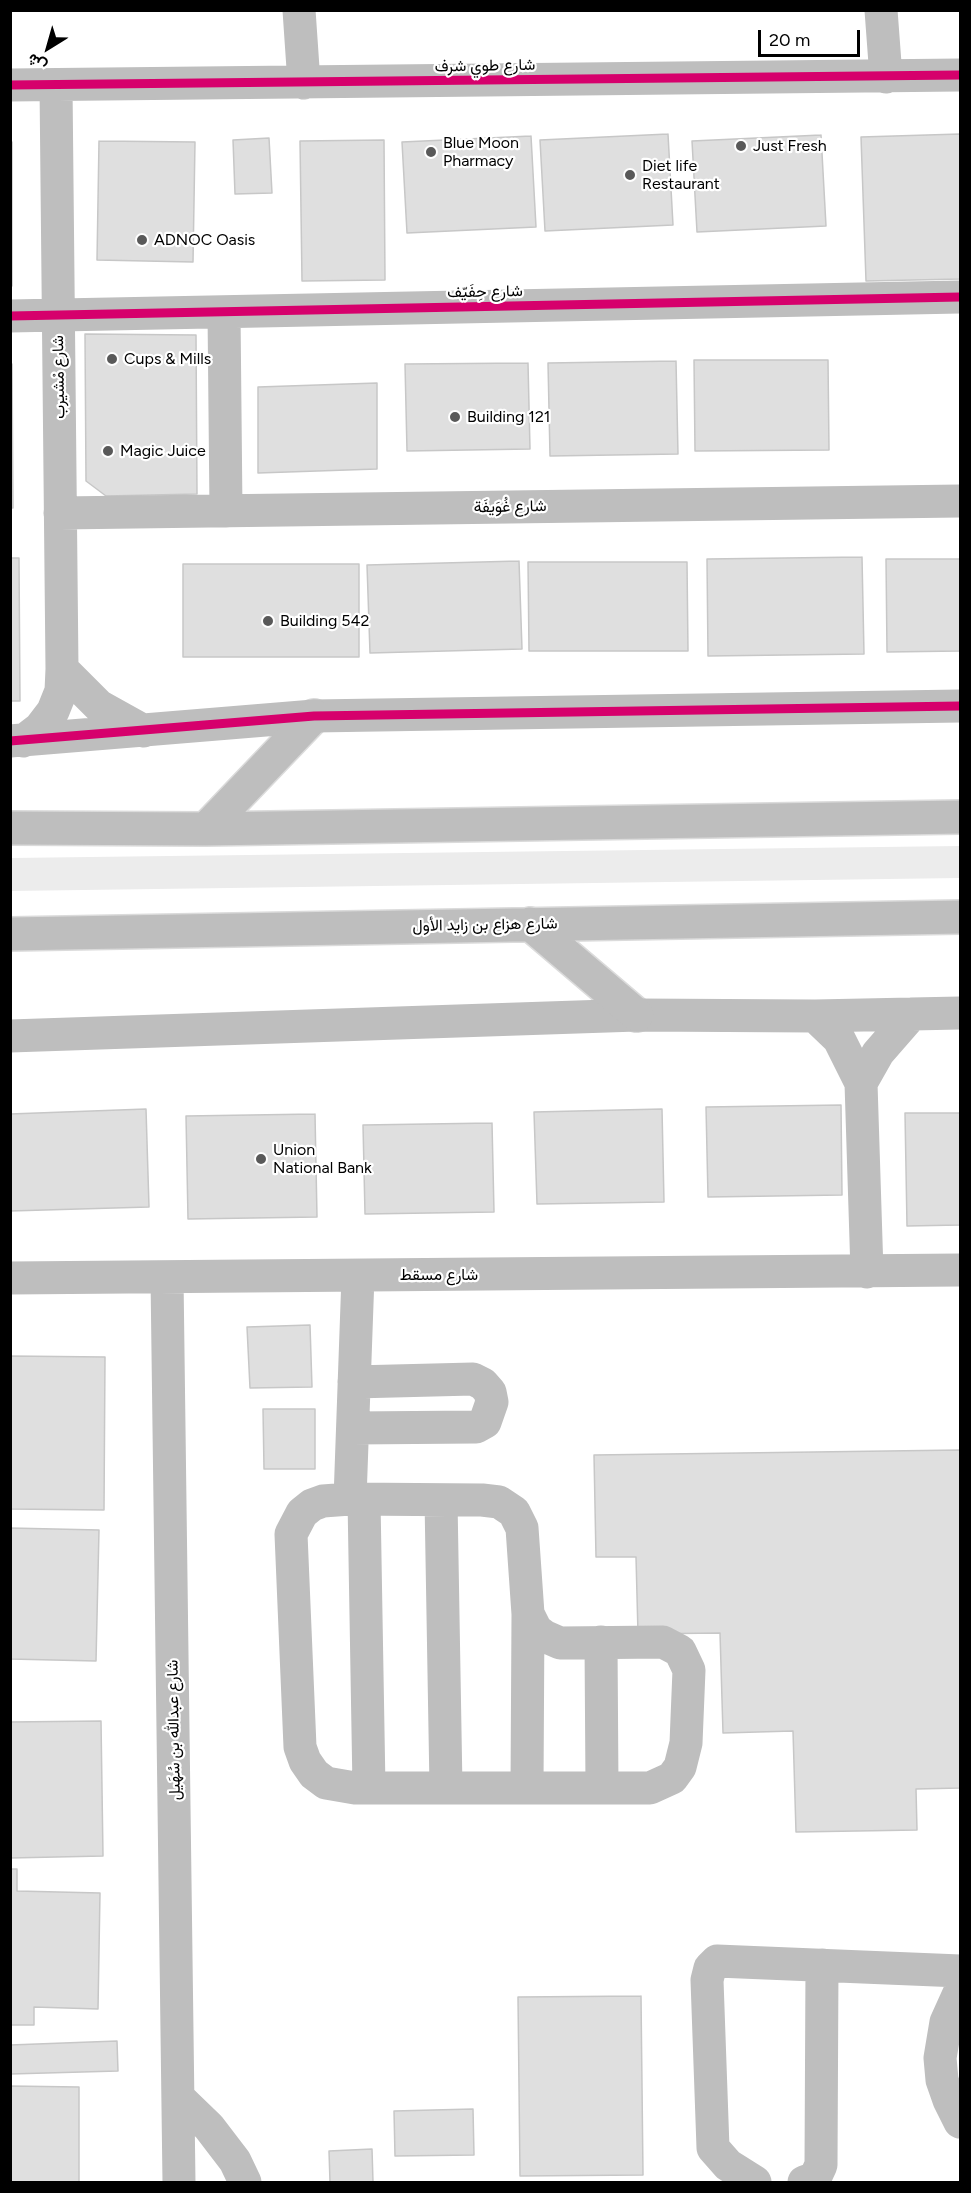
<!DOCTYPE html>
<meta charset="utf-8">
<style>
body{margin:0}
#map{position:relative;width:971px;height:2193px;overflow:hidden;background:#fff;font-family:Figtree,Vazirmatn,sans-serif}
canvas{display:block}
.frame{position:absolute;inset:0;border:12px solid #000;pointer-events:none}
.north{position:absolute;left:18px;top:18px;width:60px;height:60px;-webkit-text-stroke:4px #fff;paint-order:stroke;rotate:217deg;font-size:16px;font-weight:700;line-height:24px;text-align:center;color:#000}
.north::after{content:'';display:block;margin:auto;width:21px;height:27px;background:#000;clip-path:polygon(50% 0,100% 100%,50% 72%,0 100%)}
.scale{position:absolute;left:758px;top:30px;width:102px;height:27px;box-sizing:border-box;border:3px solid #000;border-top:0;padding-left:8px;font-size:18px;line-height:21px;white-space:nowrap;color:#000;-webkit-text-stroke:4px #fff;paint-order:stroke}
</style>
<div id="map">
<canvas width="971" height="2193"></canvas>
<div class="frame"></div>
<div class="north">ش</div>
<div class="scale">20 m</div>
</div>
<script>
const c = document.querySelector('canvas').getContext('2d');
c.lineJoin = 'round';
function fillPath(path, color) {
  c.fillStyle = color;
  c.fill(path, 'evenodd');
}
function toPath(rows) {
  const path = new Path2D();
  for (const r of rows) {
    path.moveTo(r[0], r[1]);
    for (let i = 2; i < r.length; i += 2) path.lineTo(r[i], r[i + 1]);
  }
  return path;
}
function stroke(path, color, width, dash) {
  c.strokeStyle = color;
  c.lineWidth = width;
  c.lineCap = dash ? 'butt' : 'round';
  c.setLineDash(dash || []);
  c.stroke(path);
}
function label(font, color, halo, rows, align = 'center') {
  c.font = font + ' Figtree,Vazirmatn,sans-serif';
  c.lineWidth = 4.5;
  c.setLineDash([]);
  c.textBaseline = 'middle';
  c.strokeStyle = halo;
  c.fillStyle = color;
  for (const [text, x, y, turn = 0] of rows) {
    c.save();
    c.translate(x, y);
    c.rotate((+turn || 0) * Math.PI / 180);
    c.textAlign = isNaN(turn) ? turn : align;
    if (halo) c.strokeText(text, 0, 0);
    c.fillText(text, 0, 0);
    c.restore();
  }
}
fillPath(toPath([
 [960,846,960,878,10,891,11,858]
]), '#ececec');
const building = toPath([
 [668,134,673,225,545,231,540,140,668,134],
 [960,134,960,279,866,281,861,137,960,134],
 [821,135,826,226,697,232,692,141,821,135],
 [531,136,536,227,407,233,402,142,531,136],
 [269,138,272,193,235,194,233,140,269,138],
 [384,140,385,280,302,281,300,141,384,140],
 [99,141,195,142,193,262,97,260,99,141],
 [10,142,12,142,12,286,10,286,10,142],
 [85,334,196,335,197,494,106,496,86,481,85,334],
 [694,360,828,360,829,450,695,451,694,360],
 [676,361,678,454,550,456,548,363,676,361],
 [528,363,530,449,407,451,405,364,528,363],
 [10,364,12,364,13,508,10,508,10,364],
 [377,383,377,469,258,473,258,387,377,383],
 [862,557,864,654,708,656,707,559,862,557],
 [10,558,19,558,20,701,10,701,10,558],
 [886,559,960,559,960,651,887,652,886,559],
 [519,561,522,649,370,653,367,565,519,561],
 [528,562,687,562,688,651,529,651,528,562],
 [183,564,359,564,359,657,183,657,183,564],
 [841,1105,842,1195,708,1197,706,1107,841,1105],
 [146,1109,149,1207,10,1211,10,1114,146,1109],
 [662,1109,664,1202,537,1204,534,1112,662,1109],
 [905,1113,960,1113,960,1225,907,1226,905,1113],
 [315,1114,317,1217,188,1219,186,1116,315,1114],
 [492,1123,494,1212,365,1214,363,1125,492,1123],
 [310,1325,312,1387,250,1388,247,1327,310,1325],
 [10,1356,105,1357,104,1510,10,1509,10,1356],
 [263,1409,315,1409,315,1469,264,1469,263,1409],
 [960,1450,960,1788,916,1789,917,1830,796,1832,793,1731,723,1733,720,1633,638,1634,636,1557,596,1557,594,1455,960,1450],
 [10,1528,99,1530,96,1661,10,1659,10,1528],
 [101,1721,103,1856,10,1858,10,1722,101,1721],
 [10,1869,17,1869,17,1891,100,1893,98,2009,34,2007,34,2025,10,2025,10,1869],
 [641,1996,643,2175,520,2176,518,1997,641,1996],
 [117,2041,118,2071,10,2074,10,2045,117,2041],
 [10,2086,79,2087,79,2182,10,2182,10,2086],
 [473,2109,474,2155,395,2156,394,2111,473,2109],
 [372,2149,373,2182,330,2182,329,2151,372,2149]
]);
fillPath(building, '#dfdfdf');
stroke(building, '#c7c7c7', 1.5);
const major = toPath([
 [10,828,206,829,960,817],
 [206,829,314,716],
 [530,924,637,1015],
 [10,934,960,917]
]);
stroke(major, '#dbdbdb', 36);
stroke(toPath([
 [299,10,304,83],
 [881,10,886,77],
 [10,85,960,75],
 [224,312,226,511],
 [10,316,960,297],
 [60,513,960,501],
 [62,669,99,706,144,731],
 [10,741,314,716,960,706],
 [23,741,40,728,53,711,61,691,62,669,56,85],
 [815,1016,839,1039,861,1083,867,1272],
 [10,1036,637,1015,815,1016,960,1013],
 [861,1083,878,1053,912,1014],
 [167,1277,179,2182],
 [10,1278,960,1270],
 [353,1428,476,1427,485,1422,492,1402,490,1392,483,1384,473,1379,354,1382],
 [350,1499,482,1500,499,1502,514,1512,522,1528,528,1614,536,1630,544,1636,560,1643,663,1642,680,1651,689,1670,686,1743,680,1767,672,1778,650,1788,355,1788,326,1783,314,1774,305,1761,300,1747,291,1534,302,1513,312,1505,323,1501,350,1499],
 [350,1499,358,1276],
 [364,1500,369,1788],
 [441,1500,446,1788],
 [601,1642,602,1788],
 [527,1788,528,1614],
 [960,1991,946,2022,940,2058,942,2080,949,2100,960,2122],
 [179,2098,209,2127,235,2161,245,2182],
 [755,2182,728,2165,713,2148,707,1980,710,1968,717,1961,960,1971],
 [804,2182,815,2178,821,2165,822,1965]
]), '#bebebe', 33);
stroke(major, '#bebebe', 33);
stroke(toPath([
 [10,85,960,75],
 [10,316,960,297],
 [10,741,314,716,960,706]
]), '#d6006c', 9);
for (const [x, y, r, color] of [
 [741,146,6,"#595959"],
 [431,152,6,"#595959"],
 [630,175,6,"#595959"],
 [142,240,6,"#595959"],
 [112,359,6,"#595959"],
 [455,417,6,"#595959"],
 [108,451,6,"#595959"],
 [268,621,6,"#595959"],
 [261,1159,6,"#595959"]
]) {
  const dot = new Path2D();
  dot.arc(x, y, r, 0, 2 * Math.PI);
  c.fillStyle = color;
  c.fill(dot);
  stroke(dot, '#fff', 2);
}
label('16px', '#000', '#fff', [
 ["شارع طوي شرف",485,66,-1],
 ["شارع حِفَيّف",485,292,-1],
 ["شارع مْشيرب",59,377,-91],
 ["شارع غُوَيفَة",510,507,-1],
 ["شارع هزاع بن زايد الأول",485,925,-1],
 ["شارع مسقط",439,1275],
 ["شارع عبدالله بن سُهَيل",174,1730,-91]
]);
label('16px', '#000', '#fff', [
 ["Blue Moon",443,143],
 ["Pharmacy",443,161],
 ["Just Fresh",753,146],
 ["Diet life",642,166],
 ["Restaurant",642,184],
 ["ADNOC Oasis",154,240],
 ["Cups & Mills",124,359],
 ["Building 121",467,417],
 ["Magic Juice",120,451],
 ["Building 542",280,621],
 ["Union",273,1150],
 ["National Bank",273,1168]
], 'left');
</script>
